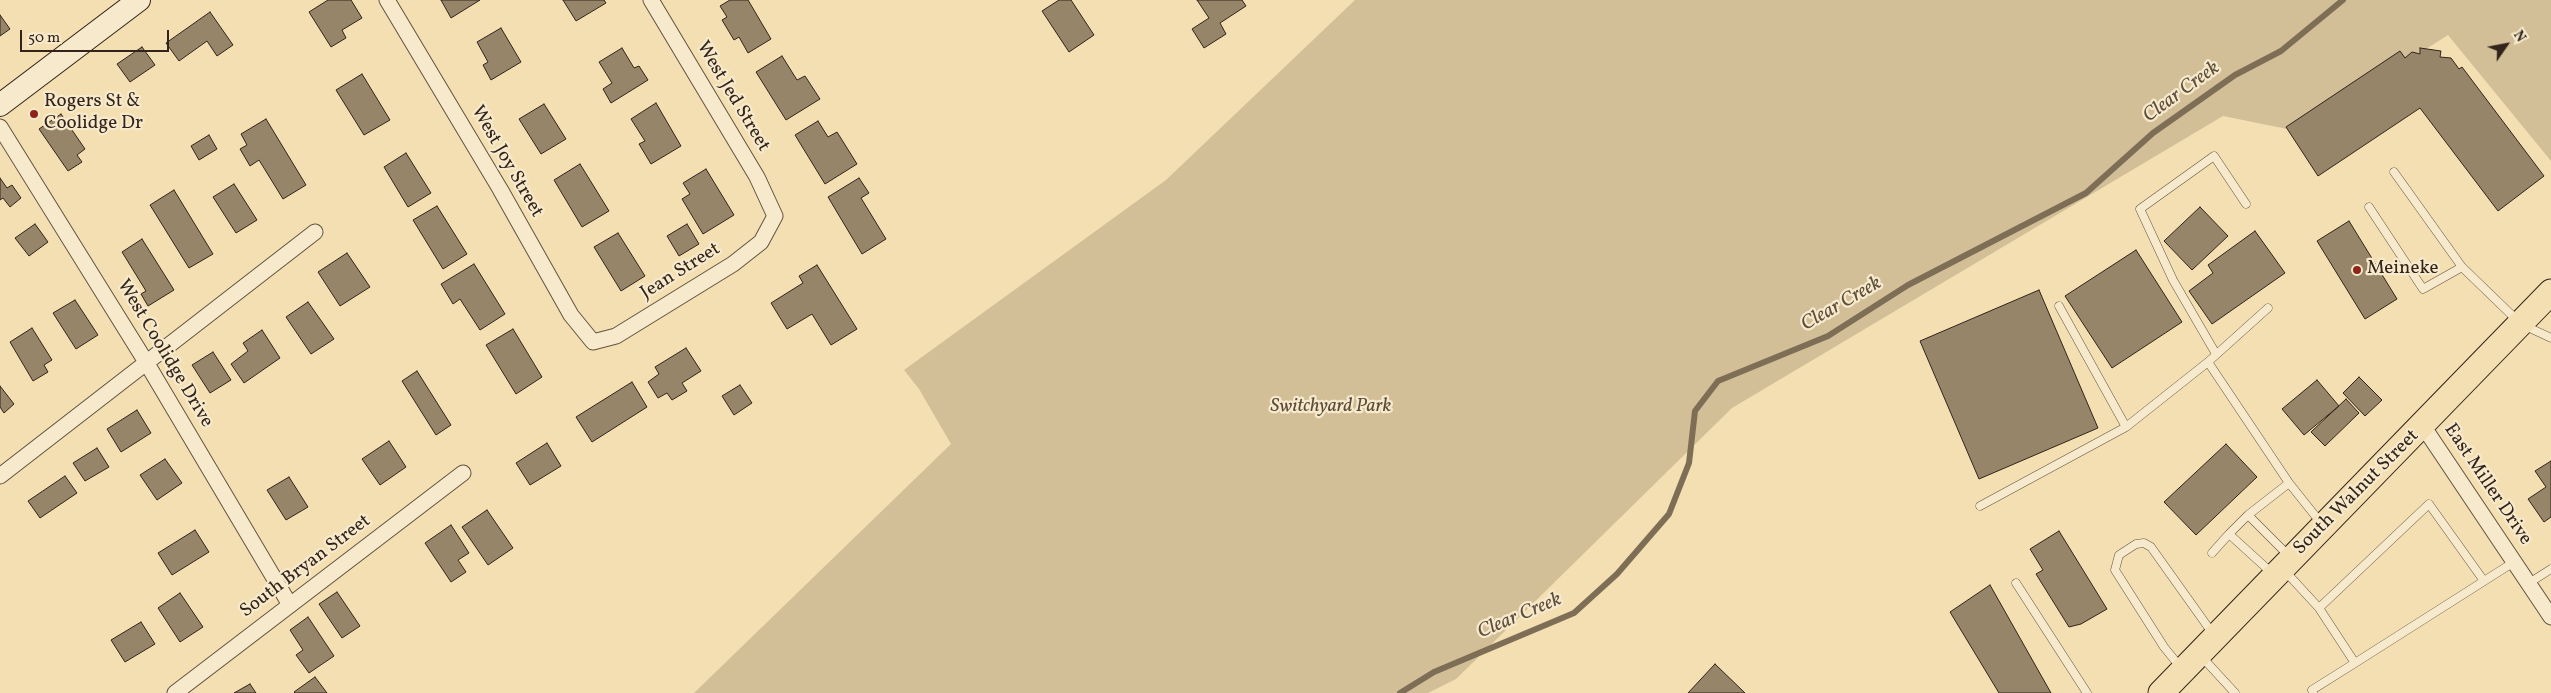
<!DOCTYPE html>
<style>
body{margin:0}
#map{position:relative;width:2551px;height:693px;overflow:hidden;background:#f3dfb1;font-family:Vollkorn,serif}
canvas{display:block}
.north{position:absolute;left:2481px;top:20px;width:50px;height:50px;-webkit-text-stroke:4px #f7eacc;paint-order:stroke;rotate:57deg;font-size:14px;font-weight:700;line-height:20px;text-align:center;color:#32241a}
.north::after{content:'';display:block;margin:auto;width:18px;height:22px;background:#32241a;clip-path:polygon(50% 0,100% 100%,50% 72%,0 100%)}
.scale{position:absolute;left:20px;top:30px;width:149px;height:22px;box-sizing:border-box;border:2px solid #32241a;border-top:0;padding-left:6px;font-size:15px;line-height:18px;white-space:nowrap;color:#32241a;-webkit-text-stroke:4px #f7eacc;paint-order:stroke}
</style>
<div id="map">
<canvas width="2551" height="693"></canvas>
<div class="north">N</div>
<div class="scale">50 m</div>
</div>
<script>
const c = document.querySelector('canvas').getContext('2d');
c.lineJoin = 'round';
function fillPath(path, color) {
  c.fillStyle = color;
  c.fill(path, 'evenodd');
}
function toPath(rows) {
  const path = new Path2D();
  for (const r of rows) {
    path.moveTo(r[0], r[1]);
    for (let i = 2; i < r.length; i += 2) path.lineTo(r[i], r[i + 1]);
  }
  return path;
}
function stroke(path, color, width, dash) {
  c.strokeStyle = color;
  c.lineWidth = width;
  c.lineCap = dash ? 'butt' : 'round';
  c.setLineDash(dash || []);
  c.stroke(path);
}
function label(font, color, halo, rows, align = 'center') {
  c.font = font + ' Vollkorn,serif';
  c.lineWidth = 4.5;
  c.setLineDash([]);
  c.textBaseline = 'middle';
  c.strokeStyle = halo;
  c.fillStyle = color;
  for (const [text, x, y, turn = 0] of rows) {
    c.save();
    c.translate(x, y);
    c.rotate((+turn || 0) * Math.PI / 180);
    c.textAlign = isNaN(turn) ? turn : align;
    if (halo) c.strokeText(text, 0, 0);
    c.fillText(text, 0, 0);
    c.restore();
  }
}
fillPath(toPath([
 [1355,0,2551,0,2551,161,2448,35,2297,131,2223,116,1732,408,1456,679,1428,693,694,693,951,444,919,389,904,370,1166,180]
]), '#d2bf97');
stroke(toPath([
 [1400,693,1434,672,1574,613,1617,574,1669,514,1689,463,1695,411,1718,381,1828,336,1908,285,2086,193,2153,133,2235,75,2281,51,2343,0]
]), '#7e6e56', 6);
const building = toPath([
 [328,0,351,0,362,18,342,30,346,38,331,47,309,12,328,0],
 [441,0,480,0,451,18,441,0],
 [563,0,604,0,606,3,576,21,563,0],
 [730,0,748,0,771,39,748,53,739,37,734,40,722,20,727,17,720,6,730,0],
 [1059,0,1071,0,1094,35,1069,52,1042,11,1059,0],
 [1197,0,1242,0,1246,6,1220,23,1226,34,1204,48,1192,29,1209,18,1197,0],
 [210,12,233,45,217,56,207,41,179,61,166,43,210,12],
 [0,15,10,29,0,36,0,15],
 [501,28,521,62,491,80,483,65,488,62,477,42,501,28],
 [142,47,155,65,130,82,117,64,142,47],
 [622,48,634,68,639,66,648,80,611,103,603,89,612,83,599,62,622,48],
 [2420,48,2441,51,2440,57,2451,58,2459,69,2462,67,2544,176,2498,211,2420,108,2318,176,2286,127,2400,51,2405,58,2412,52,2420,54,2420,48],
 [782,56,797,80,805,76,820,99,786,120,756,72,782,56],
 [362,74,390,120,364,135,336,90,362,74],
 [656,103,681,146,651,164,639,144,645,141,631,119,656,103],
 [544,104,566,139,541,154,519,119,544,104],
 [61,114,85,149,77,155,82,162,68,171,39,129,61,114],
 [266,119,306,185,283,199,259,160,250,166,240,149,247,145,241,134,266,119],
 [818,121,828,137,837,132,857,164,825,184,795,135,818,121],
 [209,135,217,149,199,160,191,146,209,135],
 [406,153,431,193,408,207,384,167,406,153],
 [580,164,609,211,582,227,554,180,580,164],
 [706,169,734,215,703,234,682,199,690,194,683,183,706,169],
 [0,178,7,188,12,185,21,198,10,207,3,198,0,200,0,178],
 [859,178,869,193,861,198,886,239,862,254,828,197,859,178],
 [234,184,257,220,236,233,213,197,234,184],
 [174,190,213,254,189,268,150,205,174,190],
 [437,206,467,254,443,269,413,220,437,206],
 [2200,207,2228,236,2192,270,2164,241,2200,207],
 [2349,221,2397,299,2365,319,2317,241,2349,221],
 [35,224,48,242,29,256,15,238,35,224],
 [687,224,699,244,679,256,667,236,687,224],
 [2255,231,2285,273,2212,324,2189,291,2213,273,2208,265,2255,231],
 [618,233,645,276,621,291,594,247,618,233],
 [142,239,174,290,148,306,141,294,146,291,122,252,142,239],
 [2136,250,2182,322,2112,368,2065,296,2136,250],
 [347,253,370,287,340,306,318,272,347,253],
 [474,264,505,314,480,330,460,299,453,304,441,284,474,264],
 [817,265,857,329,831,345,812,314,787,329,771,303,803,283,799,276,817,265],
 [2039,290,2098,428,1979,479,1920,341,2039,290],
 [75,300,98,335,76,349,53,313,75,300],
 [308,302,334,339,311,354,286,317,308,302],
 [32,328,52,360,44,365,48,372,33,381,10,342,32,328],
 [513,329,542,377,516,394,486,345,513,329],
 [262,330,280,358,244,383,231,364,248,351,243,343,262,330],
 [686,348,701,371,682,383,687,391,672,400,667,393,658,398,648,382,659,374,655,367,686,348],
 [213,352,231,380,210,393,192,365,213,352],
 [417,371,451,425,436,435,402,381,417,371],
 [2359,377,2382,400,2365,416,2343,393,2359,377],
 [2317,380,2339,406,2304,435,2282,409,2317,380],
 [632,382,647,407,592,442,576,417,632,382],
 [740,385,752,403,734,415,722,396,740,385],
 [0,386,14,404,4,413,0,407,0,386],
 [2346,399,2359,413,2325,446,2311,432,2346,399],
 [137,410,151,433,121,452,107,429,137,410],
 [389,441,406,467,380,485,362,459,389,441],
 [547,443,561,466,530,485,516,463,547,443],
 [2226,444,2257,477,2196,535,2164,502,2226,444],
 [97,448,109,467,85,481,73,463,97,448],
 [165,459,182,483,157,500,140,475,165,459],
 [2551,461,2551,517,2544,522,2528,499,2546,487,2535,471,2551,461],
 [65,476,77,493,40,518,28,501,65,476],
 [289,477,308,507,286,520,267,490,289,477],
 [487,510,513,548,488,565,462,527,487,510],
 [451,525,469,553,458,560,466,572,451,582,425,543,451,525],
 [195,530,209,552,172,575,158,553,195,530],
 [2059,531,2107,609,2081,624,2069,627,2036,574,2043,570,2030,549,2059,531],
 [1990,585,2051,693,1999,693,1950,612,1990,585],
 [337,592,360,626,342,638,319,604,337,592],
 [180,593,203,627,180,642,158,608,180,593],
 [308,617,334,656,309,673,296,655,303,650,290,630,308,617],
 [141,622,155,644,125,662,111,640,141,622],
 [1715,664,1745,693,1688,693,1715,664],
 [315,677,327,693,295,693,294,692,315,677],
 [250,684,256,693,234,693,250,684]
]);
fillPath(building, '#968569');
stroke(building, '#32241a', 1);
const lane = toPath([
 [2394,172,2462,267,2521,324,2551,338],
 [2369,207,2423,289,2462,267],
 [2059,306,2126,427],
 [2268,308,2208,362,2289,483,2321,523],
 [2216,354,2173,280,2140,209,2214,156,2246,204],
 [1980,506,2126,427,2208,362],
 [2248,515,2289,556],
 [2212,553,2229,534],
 [2284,570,2319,608,2355,663],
 [2273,574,2229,534,2248,515,2289,483],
 [2016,583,2087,693],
 [2529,583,2551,569],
 [2319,608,2429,504,2484,581],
 [2201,656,2235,693],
 [2181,668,2164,647,2115,570,2119,555,2136,544,2144,543,2151,547,2213,634],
 [2313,693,2312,690,2355,663,2514,562]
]);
const street = toPath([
 [387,0,500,189,571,315,593,342,616,336,733,264,761,242,775,216,757,177,651,0],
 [0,127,146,362,290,605],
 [2423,426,2551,617],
 [0,476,315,232],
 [175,693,463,473]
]);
const secondary = toPath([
 [0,105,139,0]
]);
const primary = toPath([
 [2161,693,2551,292]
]);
stroke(lane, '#625340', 9);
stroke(street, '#625340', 17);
stroke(secondary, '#32241a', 24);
stroke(primary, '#32241a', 27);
stroke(lane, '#f7eacc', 8);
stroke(street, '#f7eacc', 15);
stroke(secondary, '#f7eacc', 22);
stroke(primary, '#f3dfb1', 25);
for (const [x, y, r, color] of [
 [34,114,5,"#8f2418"],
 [2357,270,5,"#8f2418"]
]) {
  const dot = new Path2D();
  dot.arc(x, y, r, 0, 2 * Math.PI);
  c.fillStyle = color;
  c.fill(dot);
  stroke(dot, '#f7eacc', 2);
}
label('19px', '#32241a', '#f7eacc', [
 ["West Jed Street",732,97,59],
 ["West Joy Street",506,162,60],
 ["Jean Street",681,272,-32],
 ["West Coolidge Drive",164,354,59],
 ["East Miller Drive",2487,485,56],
 ["South Walnut Street",2357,493,-45],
 ["South Bryan Street",306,567,-37]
]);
label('19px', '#32241a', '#f7eacc', [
 ["Rogers St &",44,103],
 ["Coolidge Dr",44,125],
 ["Meineke",2367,270]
], 'left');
label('italic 19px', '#5a4b39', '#f7eacc', [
 ["Switchyard Park",1331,408]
]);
label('italic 20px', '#5e4f3d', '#f7eacc', [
 ["Clear Creek",2182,93,-36],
 ["Clear Creek",1842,305,-30],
 ["Clear Creek",1520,617,-23]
]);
</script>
